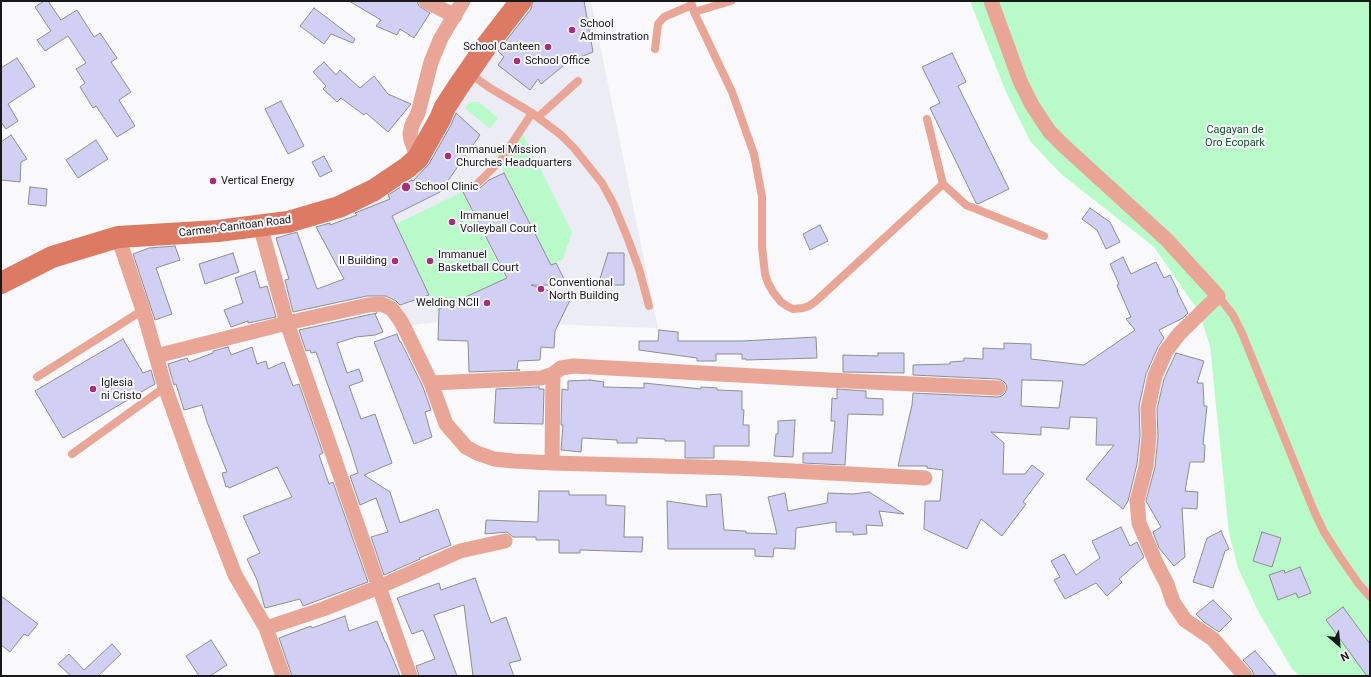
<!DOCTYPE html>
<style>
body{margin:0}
#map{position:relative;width:1371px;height:677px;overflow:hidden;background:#f9f8fa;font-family:Roboto,sans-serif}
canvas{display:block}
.frame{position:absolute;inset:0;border:2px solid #19191a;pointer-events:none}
.north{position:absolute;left:1319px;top:625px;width:40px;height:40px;-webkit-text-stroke:3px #f9f8fa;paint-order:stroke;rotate:153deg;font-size:11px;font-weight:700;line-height:16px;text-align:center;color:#19191a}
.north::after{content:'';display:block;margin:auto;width:14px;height:18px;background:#19191a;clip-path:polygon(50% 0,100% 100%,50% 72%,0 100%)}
</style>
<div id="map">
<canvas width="1371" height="677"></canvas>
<div class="frame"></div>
<div class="north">N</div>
</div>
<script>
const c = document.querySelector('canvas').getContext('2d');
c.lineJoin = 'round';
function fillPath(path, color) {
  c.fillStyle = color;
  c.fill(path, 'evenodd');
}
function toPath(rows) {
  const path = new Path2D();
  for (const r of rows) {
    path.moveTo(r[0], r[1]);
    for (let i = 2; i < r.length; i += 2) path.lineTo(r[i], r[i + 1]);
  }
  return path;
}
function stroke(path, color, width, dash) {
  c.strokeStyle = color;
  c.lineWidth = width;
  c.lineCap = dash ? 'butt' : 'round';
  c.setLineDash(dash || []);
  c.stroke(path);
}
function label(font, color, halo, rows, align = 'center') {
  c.font = font + ' Roboto,sans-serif';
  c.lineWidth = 4;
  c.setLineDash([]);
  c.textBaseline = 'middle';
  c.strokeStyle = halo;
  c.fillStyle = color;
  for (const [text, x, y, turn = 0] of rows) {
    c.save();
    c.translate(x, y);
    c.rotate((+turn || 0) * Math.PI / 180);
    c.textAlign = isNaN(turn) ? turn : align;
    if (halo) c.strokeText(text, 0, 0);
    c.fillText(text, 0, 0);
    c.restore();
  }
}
fillPath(toPath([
 [523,1,591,1,658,328,449,321,410,325,346,208,419,155]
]), '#ececf5');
fillPath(toPath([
 [970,1,1370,1,1370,676,1300,676,1292,669,1258,611,1238,568,1229,533,1210,346,1199,312,1154,247,1061,174,1030,141,1006,92],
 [474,102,479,102,498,118,490,129,465,108,469,103],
 [523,134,572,232,563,259,551,265,496,156],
 [462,192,506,279,437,311,396,224]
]), '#b9fac9');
const building = toPath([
 [44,1,48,1,61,20,77,10,94,37,100,33,117,58,111,62,131,92,119,100,135,126,117,137,96,106,93,108,80,87,85,83,76,69,86,63,68,36,45,51,37,40,51,31,35,7,44,1],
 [349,1,417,1,419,6,430,13,414,38,400,29,397,35,376,26,381,20,349,1],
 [533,1,584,1,593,52,568,62,541,84,538,79,530,90,498,65,504,57,498,51,531,9,533,1],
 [314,8,355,39,353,43,331,34,324,44,300,26,314,8],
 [952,53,966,82,958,86,1009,189,978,204,976,203,930,108,940,103,922,67,952,53],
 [17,58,35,86,8,104,18,121,6,129,1,122,1,68,17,58],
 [324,62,336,75,340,70,360,88,374,76,388,94,411,104,388,132,366,113,364,115,341,98,337,102,323,89,326,86,313,72,324,62],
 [281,101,304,146,288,154,265,109,281,101],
 [456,113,480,135,440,192,392,216,429,295,400,305,396,301,386,296,367,296,293,312,285,280,289,279,276,238,297,232,317,289,344,279,316,227,330,223,330,225,357,215,355,213,390,199,388,195,412,180,413,181,429,164,451,125,456,113],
 [11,135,27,159,21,162,20,182,1,180,1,142,11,135],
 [96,140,108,159,78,178,66,160,96,140],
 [324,156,332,171,320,177,312,162,324,156],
 [504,173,551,265,556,263,567,285,531,285,571,298,555,331,554,348,541,347,540,360,518,361,517,370,520,370,469,372,468,341,438,340,439,309,507,278,463,192,474,187,480,188,489,180,504,173],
 [30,187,47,189,46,206,28,204,30,187],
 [1090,208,1110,222,1120,242,1106,249,1097,230,1082,219,1090,208],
 [820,225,828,241,810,250,803,234,820,225],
 [175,246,180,260,156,268,172,314,155,320,133,254,149,248,175,246],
 [233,253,239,272,205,284,199,264,233,253],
 [608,253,624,253,624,285,598,285,608,253],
 [1123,257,1131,274,1156,262,1164,278,1170,275,1178,291,1177,291,1188,313,1183,318,1159,330,1164,338,1158,347,1146,374,1139,406,1140,436,1137,464,1128,501,1123,509,1086,479,1114,445,1096,445,1097,418,1070,417,1069,429,1041,427,1041,435,991,432,1004,443,1003,474,1025,474,1032,465,1044,474,1023,502,1026,504,1002,536,981,519,967,549,924,529,925,501,940,501,943,470,927,468,927,466,898,466,912,405,913,393,998,397,1002,396,1005,393,1007,388,1006,384,1003,381,998,379,913,375,913,365,950,364,950,362,964,361,964,358,983,359,983,348,1004,349,1004,343,1031,344,1031,359,1084,365,1135,330,1126,319,1131,317,1117,285,1119,284,1110,264,1123,257],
 [1022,380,1063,381,1059,408,1021,406,1022,380],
 [255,271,260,288,267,286,276,317,248,323,248,321,231,327,224,310,243,303,235,278,255,271],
 [377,313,375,314,383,332,375,335,356,337,337,343,347,373,359,369,363,381,349,386,361,419,375,414,392,463,364,475,390,492,400,523,438,509,451,545,419,558,420,559,384,575,371,537,388,532,376,498,360,505,350,476,358,473,351,450,316,352,311,353,310,350,306,351,299,330,377,313],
 [659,330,678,332,678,341,742,341,816,337,817,358,746,360,746,359,742,359,742,354,716,354,716,361,697,361,697,358,639,350,639,341,658,341,659,330],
 [397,334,400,342,401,342,423,387,431,410,425,412,432,437,414,444,374,342,397,334],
 [123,339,143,373,151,370,155,384,63,438,35,391,123,339],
 [228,347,231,355,252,347,257,364,266,361,268,369,284,362,293,386,299,384,323,453,319,455,329,484,333,482,368,582,303,606,300,599,265,608,257,580,247,559,260,553,243,516,292,497,277,467,229,488,228,486,226,487,222,473,227,472,207,422,202,405,184,410,176,384,174,385,168,364,187,358,189,362,213,353,213,351,228,347],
 [878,353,904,353,904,373,843,372,843,355,878,356,878,353],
 [1176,353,1204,361,1197,383,1203,383,1204,406,1207,406,1203,444,1205,445,1204,462,1190,462,1185,491,1198,492,1197,509,1182,508,1185,557,1174,566,1159,548,1153,532,1161,527,1146,501,1155,467,1158,437,1157,409,1164,379,1176,353],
 [590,380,604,382,603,387,644,388,644,383,701,389,701,387,717,388,717,390,742,391,742,410,744,410,743,425,749,425,749,446,714,446,714,458,685,458,685,441,665,441,665,439,637,438,637,443,617,443,617,440,582,438,581,452,561,450,563,425,561,425,562,389,568,390,568,381,590,380],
 [539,387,539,389,544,389,543,424,494,423,496,389,539,387],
 [837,389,866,391,866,398,883,399,883,415,848,414,845,465,803,463,803,453,832,453,835,421,831,421,832,398,837,399,837,389],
 [795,420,793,457,774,456,776,434,778,434,778,421,795,420],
 [539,491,569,491,569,495,606,495,606,505,625,506,624,537,643,537,642,552,580,550,580,553,559,553,559,540,536,540,536,537,513,537,507,532,485,534,486,520,538,522,539,491],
 [869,492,904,514,879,511,883,526,866,525,867,534,853,535,853,532,836,532,836,522,796,528,795,549,774,548,773,557,755,556,755,549,668,549,667,501,707,507,706,495,721,494,724,530,746,531,746,533,777,534,768,497,785,493,788,511,827,503,828,493,853,494,869,492],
 [1121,527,1130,546,1137,542,1144,557,1119,579,1122,582,1107,596,1096,583,1065,599,1054,580,1060,577,1051,561,1064,554,1076,575,1100,558,1092,541,1121,527],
 [1221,531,1229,549,1225,551,1213,588,1193,582,1207,538,1221,531],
 [1262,532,1281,538,1272,567,1253,561,1262,532],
 [1300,567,1311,593,1298,598,1296,593,1278,600,1269,575,1284,570,1285,573,1300,567],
 [475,578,491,623,506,617,521,660,509,663,514,676,473,676,464,605,434,615,457,676,419,676,416,666,435,659,423,630,412,634,397,598,439,583,441,590,475,578],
 [1,596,38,624,28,636,24,634,10,652,1,645,1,596],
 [1213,600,1232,619,1219,632,1204,622,1196,614,1213,600],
 [1343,607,1370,644,1370,676,1367,676,1326,620,1343,607],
 [345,616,349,631,377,621,385,642,386,642,400,676,292,676,279,638,311,626,312,628,345,616],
 [211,640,227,665,210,676,199,676,186,656,211,640],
 [112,644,121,654,98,676,71,676,58,664,69,654,84,670,112,644],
 [1255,651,1277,676,1254,676,1252,670,1243,660,1255,651]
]);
fillPath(building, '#d1cff4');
stroke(building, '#8e8e8f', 1);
stroke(toPath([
 [691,1,694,12,732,92,754,154,762,197,762,247,765,274,768,283,773,292,781,302,787,306,793,309,803,308,809,306,816,301,943,184,927,119],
 [694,12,731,1],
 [655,49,658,24,664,17,692,5],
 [469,73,490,88,532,113,501,160,478,183],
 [532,113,561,135,574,148,602,183,614,205,628,239,639,269,649,306],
 [538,117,578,81],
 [943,184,966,205,1044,236],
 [1218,296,1233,315,1242,333,1314,511,1324,532,1340,557,1358,583,1370,597],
 [37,377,143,310],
 [72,454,165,387]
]), '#e9a595', 8);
stroke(toPath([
 [426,1,455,16],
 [991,1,1020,81,1032,105,1049,131,1064,146,1167,240,1218,296,1179,334,1166,351,1155,376,1148,408,1149,436,1146,466,1137,501,1139,523,1157,565,1167,584,1173,602,1185,620,1213,639,1245,676],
 [418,158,411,140,410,134,412,125,418,113,431,62,441,38,463,1],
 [260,225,287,323,410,676],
 [118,237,143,310,165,387,195,471,235,575,266,628,283,676],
 [156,356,287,323,368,305,382,304,392,309,400,320,405,329,431,383,446,424,466,447,477,453,494,459,513,461,552,463,736,468,925,478],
 [431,383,541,378,553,374,561,368,574,366,828,380,998,388],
 [552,463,553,374],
 [266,628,323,609,379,587,460,551,505,541]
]), '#e9a595', 15);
stroke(toPath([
 [1,283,52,257,118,237,218,231,288,222,339,207,374,190,408,167,418,158,440,119,445,107,458,87,487,45,521,1]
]), '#dc7a63', 22);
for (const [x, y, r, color] of [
 [572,30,4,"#ab2c7a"],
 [548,47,4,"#ab2c7a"],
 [517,61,4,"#ab2c7a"],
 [448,156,4,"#ab2c7a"],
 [213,181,4,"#ab2c7a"],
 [406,187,5,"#ab2c7a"],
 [452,222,4,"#ab2c7a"],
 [395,261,4,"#ab2c7a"],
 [430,261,4,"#ab2c7a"],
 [541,289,4,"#ab2c7a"],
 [487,303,4,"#ab2c7a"],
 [93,389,4,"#ab2c7a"]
]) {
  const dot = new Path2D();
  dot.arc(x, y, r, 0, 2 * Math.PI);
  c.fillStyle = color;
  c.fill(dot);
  stroke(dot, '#f9f8fa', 1.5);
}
label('11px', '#19191a', '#f9f8fa', [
 ["School",580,24],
 ["Adminstration",580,37],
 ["School Canteen",540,47,"right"],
 ["School Office",525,61],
 ["Immanuel Mission",456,150],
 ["Churches Headquarters",456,163],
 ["Vertical Energy",221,181],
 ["School Clinic",415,187],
 ["Immanuel",460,216],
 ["Volleyball Court",460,229],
 ["Immanuel",438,255],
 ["Basketball Court",438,268],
 ["II Building",387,261,"right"],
 ["Conventional",549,283],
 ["North Building",549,296],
 ["Welding NCII",479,303,"right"],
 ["Iglesia",101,383],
 ["ni Cristo",101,396]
], 'left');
label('11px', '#0e532b', '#f9f8fa', [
 ["Cagayan de",1235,130],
 ["Oro Ecopark",1235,143]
]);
label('11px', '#19191a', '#f9f8fa', [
 ["Carmen-Canitoan Road",235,227,-7]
]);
</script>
